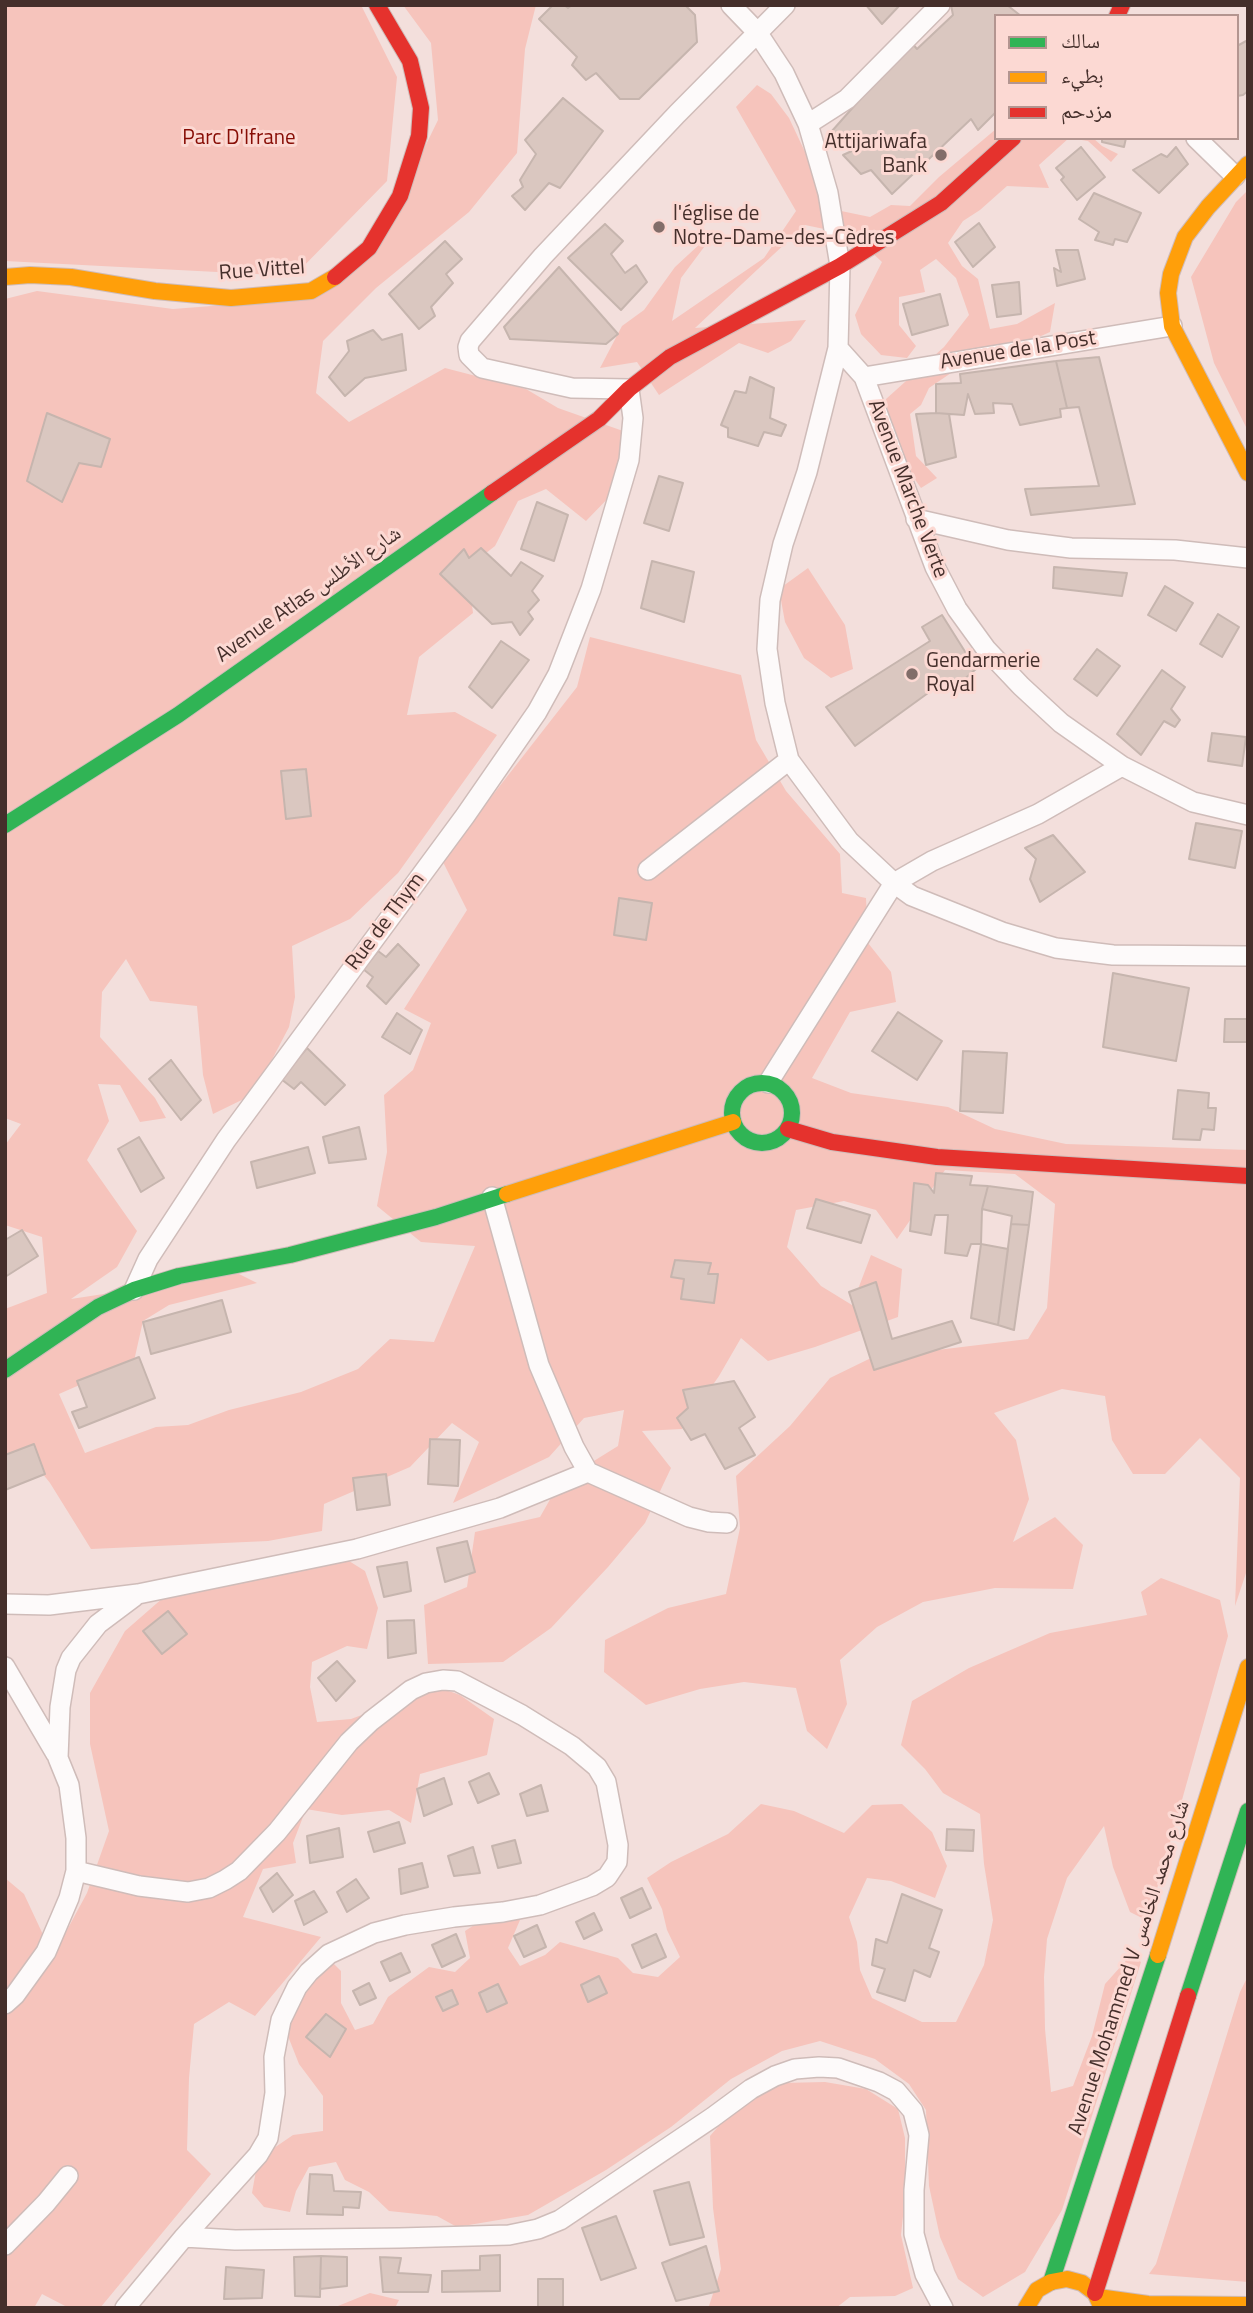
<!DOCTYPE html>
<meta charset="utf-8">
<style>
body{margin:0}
#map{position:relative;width:1253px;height:2313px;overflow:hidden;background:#f3dfdc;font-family:"Titillium Web","Noto Naskh Arabic",sans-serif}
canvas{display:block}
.frame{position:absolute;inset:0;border:7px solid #452f2b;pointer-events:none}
.legend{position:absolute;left:994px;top:14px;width:245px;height:126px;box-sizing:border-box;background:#fcd9d3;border:2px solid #b39590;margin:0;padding:9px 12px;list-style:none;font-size:21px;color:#452f2b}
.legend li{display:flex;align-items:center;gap:14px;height:35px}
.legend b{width:35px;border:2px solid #b39590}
</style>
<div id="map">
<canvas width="1253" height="2313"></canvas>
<div class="frame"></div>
<ul class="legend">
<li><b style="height:9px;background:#30b455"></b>سالك</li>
<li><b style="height:9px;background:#ff9f0a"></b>بطيء</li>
<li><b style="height:9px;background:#e5322d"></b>مزدحم</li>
</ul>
</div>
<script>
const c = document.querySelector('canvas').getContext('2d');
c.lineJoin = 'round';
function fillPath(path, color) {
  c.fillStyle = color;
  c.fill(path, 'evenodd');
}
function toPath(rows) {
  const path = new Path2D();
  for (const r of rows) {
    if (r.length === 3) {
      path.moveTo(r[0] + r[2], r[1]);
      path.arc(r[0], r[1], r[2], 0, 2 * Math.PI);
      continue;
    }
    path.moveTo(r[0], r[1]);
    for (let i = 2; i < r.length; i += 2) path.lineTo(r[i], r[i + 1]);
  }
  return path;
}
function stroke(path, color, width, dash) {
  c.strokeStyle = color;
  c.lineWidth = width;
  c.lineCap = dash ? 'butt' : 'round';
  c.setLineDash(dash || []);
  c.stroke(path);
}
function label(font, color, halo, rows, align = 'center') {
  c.font = font + ' "Titillium Web","Noto Naskh Arabic",sans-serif';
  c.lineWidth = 6;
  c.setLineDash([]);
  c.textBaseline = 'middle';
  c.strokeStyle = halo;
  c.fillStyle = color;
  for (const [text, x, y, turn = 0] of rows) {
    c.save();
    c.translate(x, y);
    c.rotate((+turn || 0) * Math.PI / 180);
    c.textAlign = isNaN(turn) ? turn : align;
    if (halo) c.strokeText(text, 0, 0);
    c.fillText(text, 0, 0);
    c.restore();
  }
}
fillPath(toPath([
 [5,5,361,5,397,77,387,181,294,276,5,261],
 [403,5,536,5,525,49,517,153,469,212,376,288,323,341,316,393,349,422,445,368,526,389,558,408,623,431,615,491,586,521,546,489,518,501,495,546,467,568,473,613,419,657,407,715,455,712,497,735,398,873,350,919,292,946,295,997,289,1027,254,1094,213,1114,203,1075,197,1006,150,1001,126,959,102,992,100,1037,155,1098,166,1118,140,1122,120,1085,98,1084,109,1121,87,1160,137,1231,117,1267,71,1299,156,1286,233,1271,257,1283,169,1305,143,1321,134,1361,59,1394,85,1453,156,1427,188,1425,229,1410,301,1392,358,1369,390,1339,434,1342,475,1246,421,1242,377,1206,387,1152,384,1095,413,1070,431,1023,404,1009,467,910,442,860,577,687,590,637,741,675,756,740,786,791,840,854,842,893,866,898,868,943,891,972,896,1002,850,1012,812,1078,851,1093,948,1107,995,1129,1066,1144,1248,1150,1248,1567,1235,1606,1240,1478,1200,1438,1165,1474,1133,1474,1112,1440,1105,1396,1062,1389,994,1413,1016,1440,1029,1499,1013,1542,1055,1517,1083,1545,1073,1589,995,1588,923,1602,877,1627,840,1660,847,1704,827,1749,807,1731,796,1688,744,1682,700,1689,646,1705,604,1672,605,1640,668,1608,726,1594,740,1528,736,1476,790,1426,830,1378,871,1358,1028,1339,1047,1308,1055,1204,1015,1174,945,1170,897,1239,876,1210,844,1201,796,1210,787,1247,821,1286,852,1305,871,1255,902,1269,898,1317,815,1347,768,1361,741,1338,719,1376,682,1429,642,1431,671,1468,645,1523,608,1567,551,1628,503,1662,428,1664,424,1605,467,1587,475,1532,540,1517,560,1482,618,1446,624,1410,584,1418,549,1457,453,1503,479,1442,452,1423,410,1467,324,1504,322,1531,268,1541,91,1549,50,1483,27,1454,5,1463,5,1309,47,1293,42,1237,5,1225,5,1145,21,1124,5,1118,5,299,37,291,173,309,315,298,377,245,438,120,431,43],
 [757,85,771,94,789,118,806,154,822,207,870,217,891,205,910,206,939,177,996,129,996,138,1093,138,1102,146,1118,154,1111,162,1088,141,1069,138,1039,165,1049,188,1007,186,980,210,963,221,948,243,962,266,978,279,990,329,1017,324,1055,303,1050,332,970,368,951,373,929,388,921,405,910,414,916,456,937,478,921,488,909,471,889,421,886,399,944,347,969,315,956,278,936,259,920,270,925,292,899,297,899,325,916,346,907,358,881,355,861,334,855,315,882,262,853,235,805,225,695,328,806,320,791,341,768,353,739,343,659,395,637,362,600,368,622,326,644,310,675,267,702,242,716,231,681,278,672,321,764,258,796,211,736,107],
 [1248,190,1248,431,1214,363,1191,277,1236,202],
 [808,568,845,625,853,669,831,678,804,658,785,622,779,589],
 [349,1561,365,1571,378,1608,367,1649,347,1646,312,1662,310,1687,317,1722,351,1719,386,1706,432,1685,460,1695,494,1719,487,1755,420,1774,411,1823,389,1810,342,1815,306,1809,293,1843,296,1863,263,1869,243,1917,321,1937,255,2016,229,2002,194,2024,189,2078,187,2150,211,2174,100,2308,69,2308,42,2294,34,2308,5,2308,5,1878,24,1894,53,1956,87,1893,109,1831,90,1744,90,1693,125,1631,164,1597,230,1582],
 [1161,1578,1220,1600,1228,1636,1148,1921,1130,1912,1113,1867,1104,1826,1067,1878,1047,1939,1044,1977,1045,2029,1051,2092,1073,2086,1092,2036,1105,1984,1131,1955,1141,1962,1062,2210,1025,2272,983,2297,958,2279,940,2237,929,2186,926,2110,909,2084,875,2059,820,2041,782,2051,731,2079,671,2127,606,2170,528,2215,457,2227,437,2216,389,2211,369,2192,345,2180,336,2162,309,2167,296,2191,290,2212,264,2207,252,2193,258,2159,293,2135,323,2131,323,2096,299,2064,284,2026,301,1977,330,1960,341,1971,341,2003,355,2030,373,2024,388,1997,429,1967,455,1972,470,1958,465,1931,488,1916,520,1920,508,1948,520,1966,545,1955,560,1942,618,1958,633,1973,658,1977,680,1957,667,1930,662,1909,647,1878,671,1862,728,1834,761,1804,794,1811,844,1833,872,1805,902,1804,932,1832,947,1866,935,1898,891,1881,867,1878,849,1917,857,1942,860,1970,872,1998,922,2022,956,2022,984,1965,993,1920,984,1864,980,1814,943,1793,925,1769,901,1745,912,1701,969,1668,1050,1633,1147,1615,1141,1592],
 [1248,1976,1248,2282,1149,2274,1156,2264,1240,1992],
 [825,2082,866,2089,898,2109,905,2138,905,2197,901,2235,913,2288,895,2296,850,2297,836,2308,703,2308,709,2306,721,2269,713,2208,710,2136,736,2106,782,2083],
 [370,2293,399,2300,395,2308,333,2308]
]), '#f6c4bc');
const building = toPath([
 [553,5,564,5,568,8,572,5,685,5,695,15,697,42,639,99,620,99,596,73,586,80,572,65,577,57,539,19,553,5],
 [866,5,900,5,882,24,866,5],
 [951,5,1007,5,1021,16,996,16,996,112,978,130,971,119,892,194,871,170,861,174,843,155,854,150,832,131,911,42,917,49,953,15,951,5],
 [1248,40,1248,91,1243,95,1237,96,1237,46,1248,40],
 [563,98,603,131,560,188,549,183,525,210,512,196,523,187,520,180,536,154,525,140,563,98],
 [1102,138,1126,138,1124,147,1102,142,1102,138],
 [1081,147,1105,177,1077,200,1061,180,1064,177,1056,168,1081,147],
 [1176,147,1188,164,1159,193,1133,170,1161,154,1167,157,1176,147],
 [1094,193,1141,213,1127,242,1115,239,1113,245,1095,240,1099,232,1079,219,1094,193],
 [979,223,995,247,973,267,955,242,979,223],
 [605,224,623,241,611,254,625,273,636,265,647,282,621,310,568,258,605,224],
 [445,241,462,259,446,274,453,283,431,307,435,316,419,329,389,294,445,241],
 [1056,250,1078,250,1085,279,1057,286,1054,268,1061,272,1056,250],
 [559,267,618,334,606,344,510,339,504,327,559,267],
 [1019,282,1021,314,997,317,992,285,1019,282],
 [940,294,948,325,912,335,903,304,940,294],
 [373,330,382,340,402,334,406,370,365,378,345,396,329,377,349,351,347,341,373,330],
 [1099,357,1135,504,1031,515,1025,489,1099,486,1079,407,1067,408,1056,361,1099,357],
 [1056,361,1067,408,1060,409,1061,417,1020,425,1012,404,993,403,994,413,975,414,968,394,964,415,936,413,936,384,961,383,960,374,1056,361],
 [750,377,774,388,770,418,786,425,781,436,764,432,758,446,728,437,728,428,721,425,735,391,746,393,750,377],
 [47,413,110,439,101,467,79,463,62,502,27,481,47,413],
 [936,413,949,414,956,457,926,465,916,414,936,413],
 [659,476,683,483,669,531,644,523,659,476],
 [537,502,568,515,554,561,521,549,537,502],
 [481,548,511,576,521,562,543,576,532,591,539,600,528,612,533,619,520,635,512,622,492,624,440,574,464,549,469,558,481,548],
 [652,561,694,572,684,622,641,608,652,561],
 [1054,567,1127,573,1122,596,1053,588,1054,567],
 [1165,586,1193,603,1176,631,1148,615,1165,586],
 [1218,614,1239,627,1222,657,1200,644,1218,614],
 [942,615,976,669,952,690,946,680,855,746,826,707,930,641,922,627,942,615],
 [501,641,529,660,492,708,469,687,501,641],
 [1097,649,1120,666,1097,696,1074,679,1097,649],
 [1162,670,1185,687,1171,709,1180,720,1175,727,1164,721,1141,755,1117,734,1162,670],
 [1212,733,1246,737,1242,766,1208,761,1212,733],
 [306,769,311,816,286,819,281,771,306,769],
 [1196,823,1242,831,1235,868,1189,859,1196,823],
 [1053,835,1085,872,1040,902,1030,879,1036,859,1025,848,1053,835],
 [619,898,652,903,646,940,614,935,619,898],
 [398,944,419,965,386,1004,367,986,373,977,363,969,378,951,386,957,398,944],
 [1113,973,1189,988,1176,1061,1103,1047,1113,973],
 [898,1012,942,1041,917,1080,872,1051,898,1012],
 [397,1013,422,1030,410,1054,382,1037,397,1013],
 [1225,1019,1248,1019,1248,1042,1224,1042,1225,1019],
 [307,1048,345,1085,325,1105,301,1082,294,1089,281,1079,307,1048],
 [963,1051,1007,1053,1003,1113,960,1111,963,1051],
 [171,1060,201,1100,181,1120,149,1079,171,1060],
 [1178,1090,1209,1093,1208,1108,1216,1108,1214,1130,1202,1129,1200,1140,1173,1139,1178,1090],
 [359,1127,366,1159,329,1163,323,1137,359,1127],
 [139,1137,164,1178,141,1192,118,1149,139,1137],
 [308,1147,315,1173,257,1188,251,1162,308,1147],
 [936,1173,972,1176,970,1185,988,1186,982,1209,981,1244,971,1244,967,1256,945,1253,948,1215,935,1215,931,1235,910,1231,914,1183,928,1185,934,1193,936,1173],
 [988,1186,1033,1192,1029,1225,1011,1224,1012,1216,982,1209,988,1186],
 [816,1199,870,1215,861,1243,807,1228,816,1199],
 [1011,1224,1029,1225,1014,1330,998,1325,1011,1224],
 [22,1230,38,1256,5,1277,5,1240,22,1230],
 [981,1244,1008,1249,998,1325,971,1318,981,1244],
 [675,1260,711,1263,708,1274,718,1274,714,1303,681,1299,684,1279,671,1277,675,1260],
 [876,1282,892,1339,952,1321,961,1342,874,1370,849,1292,876,1282],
 [222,1300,231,1332,151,1354,143,1322,222,1300],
 [139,1357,155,1398,79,1428,72,1412,87,1407,77,1381,139,1357],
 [734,1381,755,1417,739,1428,755,1455,725,1469,705,1434,691,1440,677,1418,688,1408,683,1390,734,1381],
 [430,1439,460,1440,458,1486,428,1484,430,1439],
 [34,1444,45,1474,5,1490,5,1455,34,1444],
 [386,1474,390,1505,357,1510,353,1478,386,1474],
 [467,1541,475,1572,445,1582,437,1548,467,1541],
 [407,1562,411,1591,384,1597,377,1567,407,1562],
 [168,1611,187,1634,162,1654,143,1631,168,1611],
 [414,1620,416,1653,388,1658,387,1621,414,1620],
 [337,1661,355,1681,336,1701,318,1678,337,1661],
 [489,1773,499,1794,478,1803,469,1782,489,1773],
 [444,1778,452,1804,424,1816,417,1789,444,1778],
 [541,1785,548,1811,527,1816,520,1794,541,1785],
 [399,1822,405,1843,374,1852,368,1832,399,1822],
 [339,1828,343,1857,310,1863,307,1836,339,1828],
 [947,1829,974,1830,973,1851,946,1850,947,1829],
 [515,1840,521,1863,498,1868,492,1846,515,1840],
 [473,1847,480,1873,454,1876,448,1856,473,1847],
 [422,1863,428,1887,401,1894,399,1869,422,1863],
 [277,1873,293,1895,273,1912,260,1888,277,1873],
 [356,1879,369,1898,347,1912,337,1892,356,1879],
 [642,1888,651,1908,630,1918,621,1898,642,1888],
 [314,1891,327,1912,304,1925,295,1901,314,1891],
 [902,1894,942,1910,929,1948,939,1952,930,1977,914,1970,905,2001,877,1992,885,1969,872,1965,876,1939,887,1943,902,1894],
 [594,1913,602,1930,584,1939,576,1922,594,1913],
 [537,1925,546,1947,524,1957,514,1936,537,1925],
 [456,1934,465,1956,442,1967,432,1945,456,1934],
 [656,1934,666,1957,642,1968,632,1945,656,1934],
 [401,1953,410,1972,390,1981,381,1962,401,1953],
 [599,1976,607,1993,588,2002,581,1985,599,1976],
 [369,1983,376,1998,360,2005,353,1991,369,1983],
 [498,1984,507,2003,487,2012,479,1993,498,1984],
 [452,1990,458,2004,443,2011,436,1997,452,1990],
 [326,2014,346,2029,330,2057,306,2037,326,2014],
 [310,2174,332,2175,334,2191,361,2192,359,2208,343,2207,343,2215,307,2214,310,2174],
 [689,2182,704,2237,670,2245,654,2191,689,2182],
 [616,2216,636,2268,601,2280,582,2228,616,2216],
 [706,2246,719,2291,676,2301,662,2263,706,2246],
 [500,2255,500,2291,442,2292,442,2271,480,2270,480,2256,500,2255],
 [321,2256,320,2297,295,2296,294,2257,321,2256],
 [321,2256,347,2257,347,2286,320,2289,321,2256],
 [380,2257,401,2258,398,2273,431,2275,428,2292,383,2292,380,2257],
 [226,2267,264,2270,262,2298,224,2299,226,2267],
 [538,2279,563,2279,563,2308,538,2308,538,2279]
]);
fillPath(building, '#dac7c0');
stroke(building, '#c6b5ae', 2);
const street = toPath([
 [731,5,757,32,784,73,808,124,828,193,840,266,838,348,807,472,783,544,770,600,767,649,775,703,789,760,849,841,894,883,912,896,1002,932,1056,948,1113,955,1248,956],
 [808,124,847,99,940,5],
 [1196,138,1235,176],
 [838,348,864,377,935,567,957,609,986,649,1021,686,1061,723,1122,766,1193,802,1248,815],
 [864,377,1172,326],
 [916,519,1008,540,1071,548,1175,550,1248,558],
 [648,870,789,760],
 [768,1083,894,883,932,861,1038,814,1122,766],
 [492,1197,539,1365,574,1447,588,1472,689,1517,709,1522,727,1523],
 [134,1290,148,1259,226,1140,465,816,537,712,558,674,591,589,629,460,633,418,629,389,572,388,482,368,469,355,468,347,470,341,543,256,677,114,785,5],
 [5,1604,49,1605,138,1594,357,1549,500,1508,588,1472],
 [5,1667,56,1754],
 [76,1871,139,1886,188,1892,209,1888,225,1880,239,1871,277,1832,349,1742,371,1721,411,1690,426,1683,443,1680,457,1681,522,1715,572,1746,597,1767,606,1782,618,1845,617,1862,607,1877,592,1886,540,1905,503,1912,454,1917,405,1925,374,1933,329,1954,309,1972,297,1987,281,2020,274,2057,275,2093,268,2138,258,2155,184,2237],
 [5,2004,15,1995,46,1952,69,1898,76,1871,76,1838,69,1785,58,1758,60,1707,66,1670,71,1658,98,1624,134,1597],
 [5,2245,46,2203,68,2176],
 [125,2308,184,2237,235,2240,399,2238,509,2235,538,2229,560,2220,713,2117,751,2089,775,2076,795,2069,819,2067,838,2068,879,2082,896,2091,913,2111,919,2135,914,2190,914,2234,925,2274,943,2308]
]);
const fast = toPath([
 [5,825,178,715,492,493],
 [762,1113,30],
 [5,1370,98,1307,134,1290,179,1276,290,1255,436,1217,507,1194],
 [1188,1996,1248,1811],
 [1051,2282,1158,1955]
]);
const slow = toPath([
 [1248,164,1208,207,1185,237,1171,274,1168,293,1172,326,1248,473],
 [5,277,30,275,71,277,155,291,231,298,311,291,335,277],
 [507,1194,733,1122],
 [1158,1955,1248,1667],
 [1098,2297,1148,2304,1248,2305],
 [1026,2308,1037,2290,1051,2282,1067,2279,1082,2283,1095,2293,1101,2306]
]);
const jam = toPath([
 [1117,16,1122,5],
 [335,277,369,248,400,196,419,136,421,108,410,61,377,5],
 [492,493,599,419,629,389,670,357,840,266,941,203,1013,138],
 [788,1129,832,1142,937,1157,1248,1176],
 [1095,2293,1188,1996]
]);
stroke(street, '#cfbcb9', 22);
stroke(fast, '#cfbcb9', 18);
stroke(slow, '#cfbcb9', 18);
stroke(jam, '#cfbcb9', 18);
stroke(street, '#fdfafa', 19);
stroke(fast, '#30b455', 16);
stroke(slow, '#ff9f0a', 16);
stroke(jam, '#e5322d', 16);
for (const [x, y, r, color] of [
 [941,155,7,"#826d69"],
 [659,227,7,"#826d69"],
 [912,674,7,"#826d69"]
]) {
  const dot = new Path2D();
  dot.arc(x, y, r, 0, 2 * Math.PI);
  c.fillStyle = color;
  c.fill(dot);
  stroke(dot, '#fcd9d3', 2.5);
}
label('21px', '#870d05', '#fcd9d3', [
 ["Parc D'Ifrane",239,139]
]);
label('21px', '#452f2b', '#fcd9d3', [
 ["Attijariwafa",927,143,"right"],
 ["Bank",927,167,"right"],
 ["l'église de",673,215],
 ["Notre-Dame-des-Cèdres",673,239],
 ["Gendarmerie",926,662],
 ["Royal",926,686]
], 'left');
label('21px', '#452f2b', '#fcd9d3', [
 ["Rue Vittel",262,271,-4],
 ["Avenue de la Post",1018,351,-9],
 ["Avenue Marche Verte",907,489,69],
 ["Avenue Atlas شارع الأطلس",309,595,-35],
 ["Rue de Thym",386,922,-53],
 ["Avenue Mohammed V شارع محمد الخامس",1130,1968,-72]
]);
</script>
